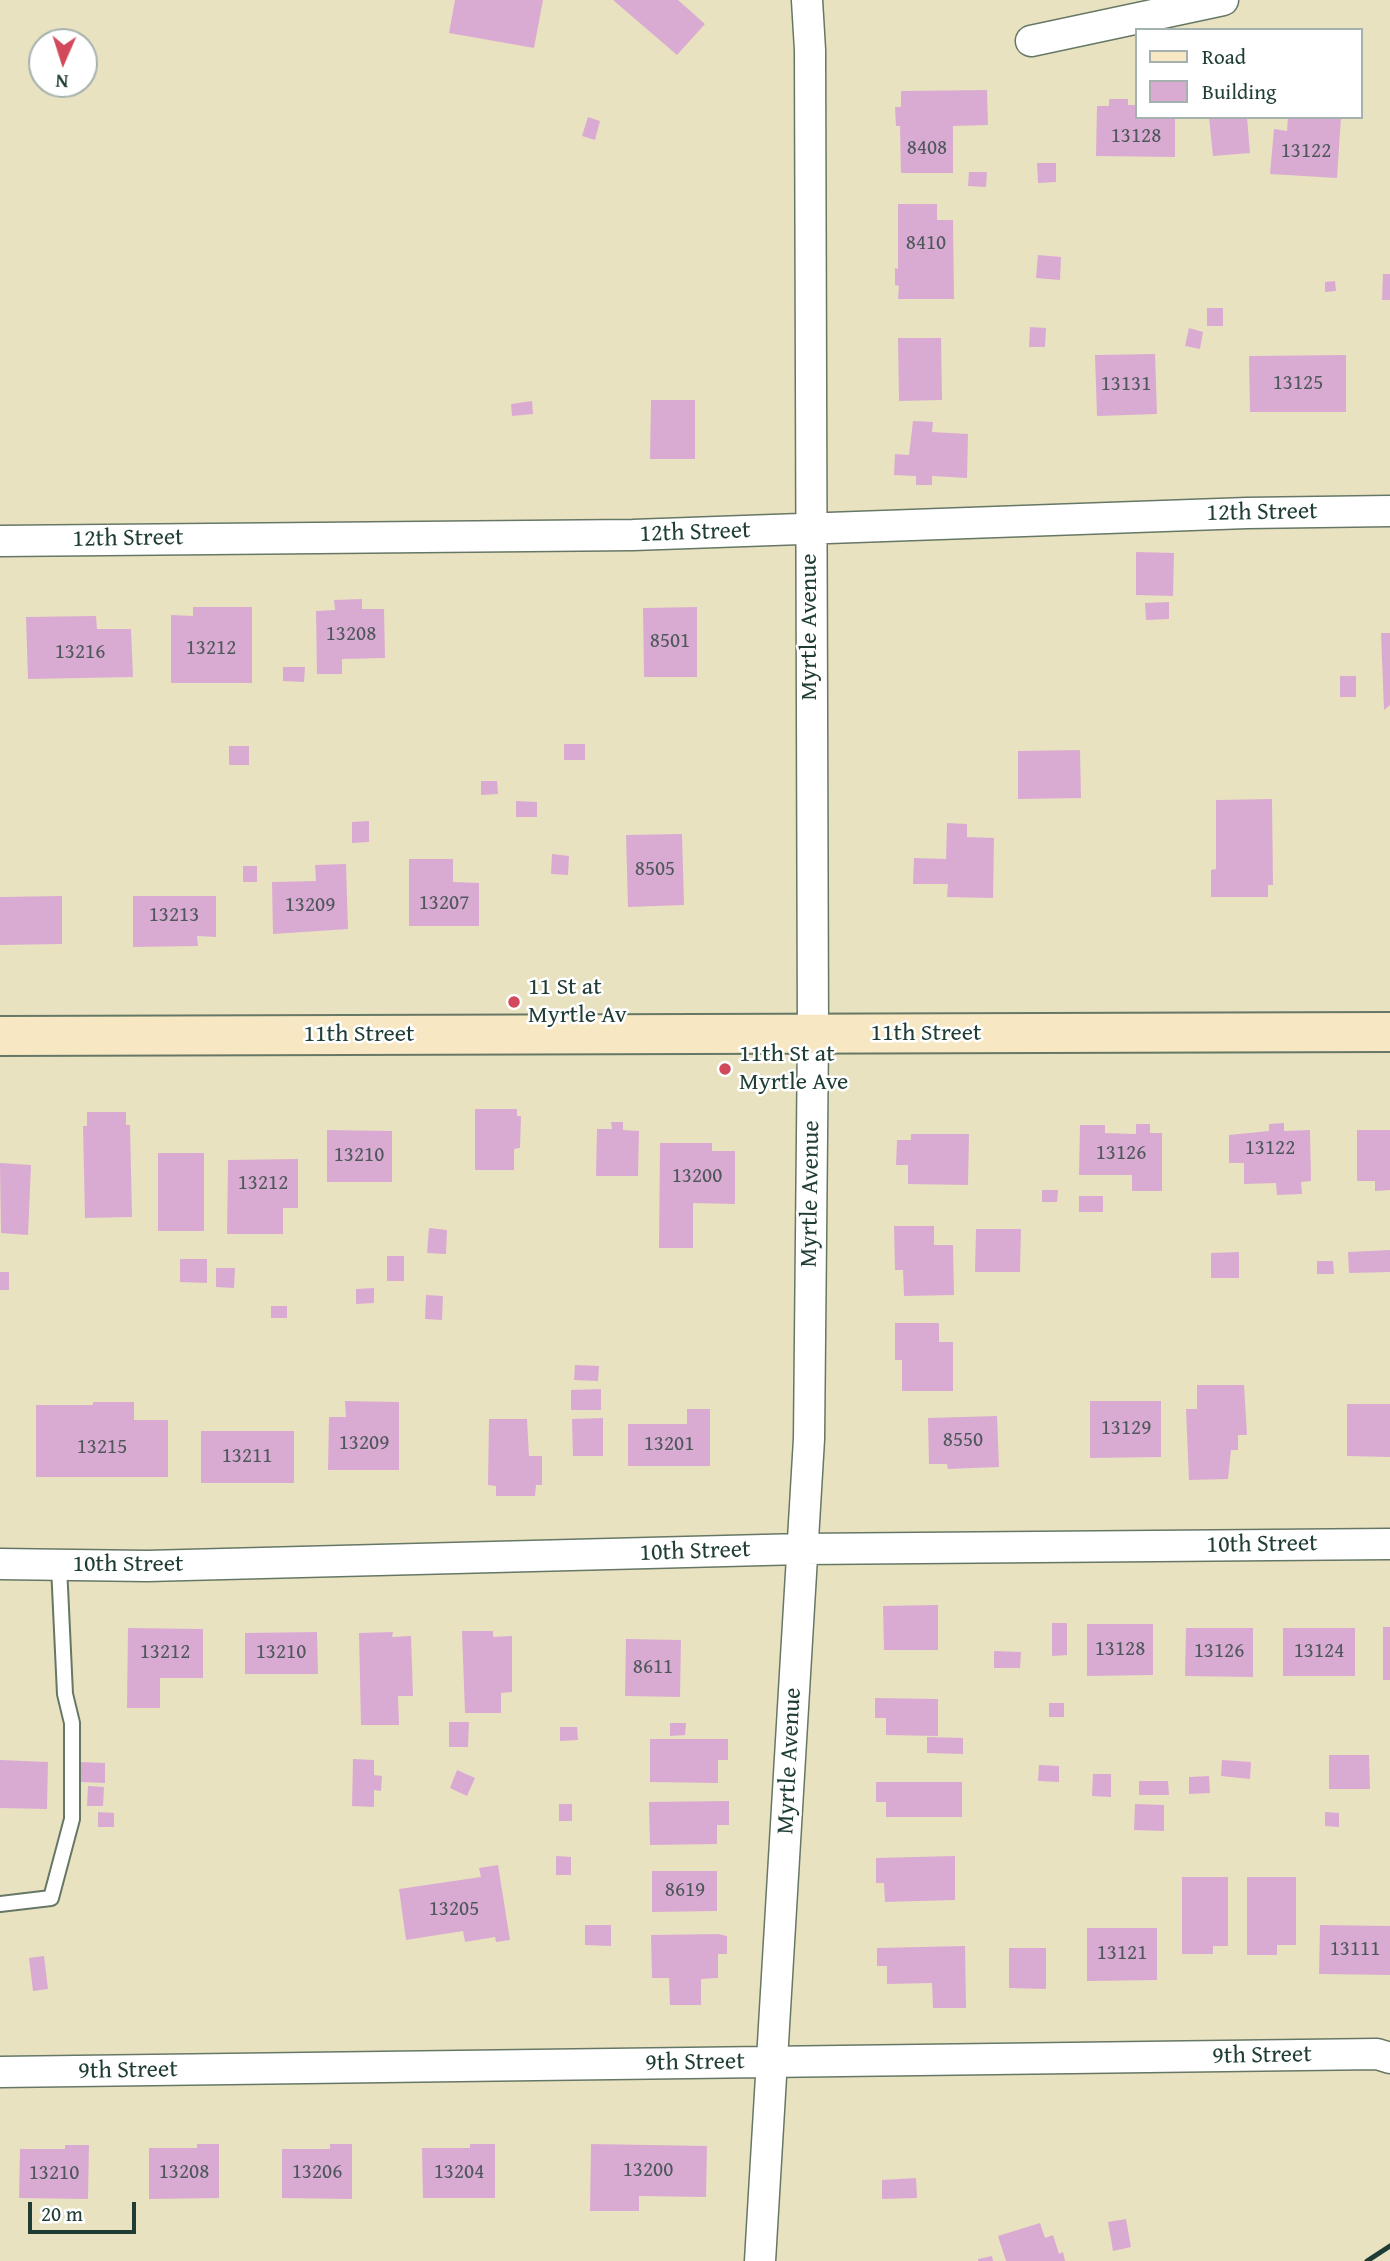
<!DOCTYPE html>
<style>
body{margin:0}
#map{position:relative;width:1390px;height:2261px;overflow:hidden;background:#e9e2c1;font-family:"Gentium Book Plus",serif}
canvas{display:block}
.legend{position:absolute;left:1135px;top:28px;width:228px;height:91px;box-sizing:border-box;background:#fff;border:2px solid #a5b1ae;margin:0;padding:9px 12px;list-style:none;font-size:21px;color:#1f3d34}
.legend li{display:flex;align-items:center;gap:14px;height:35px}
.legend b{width:35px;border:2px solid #a5b1ae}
.north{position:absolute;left:28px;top:28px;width:70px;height:70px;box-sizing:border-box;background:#fff;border:2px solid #a5b1ae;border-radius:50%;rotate:183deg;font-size:19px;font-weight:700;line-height:28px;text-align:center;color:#1f3d34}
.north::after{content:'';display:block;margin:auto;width:24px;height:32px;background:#d1495b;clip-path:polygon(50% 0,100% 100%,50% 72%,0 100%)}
.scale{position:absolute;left:28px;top:2202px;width:108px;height:32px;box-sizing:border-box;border:4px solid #1f3d34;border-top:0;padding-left:9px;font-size:21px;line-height:24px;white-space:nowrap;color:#1f3d34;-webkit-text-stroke:5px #fff;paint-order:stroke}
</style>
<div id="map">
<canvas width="1390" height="2261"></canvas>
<ul class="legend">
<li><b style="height:9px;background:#f7e8c3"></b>Road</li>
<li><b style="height:19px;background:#daabd2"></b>Building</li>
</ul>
<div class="north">N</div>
<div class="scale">20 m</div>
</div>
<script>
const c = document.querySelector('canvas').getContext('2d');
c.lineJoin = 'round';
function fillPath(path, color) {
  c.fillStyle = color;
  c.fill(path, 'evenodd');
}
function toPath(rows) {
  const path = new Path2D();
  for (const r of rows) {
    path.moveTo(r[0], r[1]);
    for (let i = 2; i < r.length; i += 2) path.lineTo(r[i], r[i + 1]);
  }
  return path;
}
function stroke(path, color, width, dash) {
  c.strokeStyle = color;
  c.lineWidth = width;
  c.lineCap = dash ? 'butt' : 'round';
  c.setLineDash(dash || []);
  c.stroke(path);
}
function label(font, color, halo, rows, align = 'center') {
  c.font = font + ' "Gentium Book Plus",serif';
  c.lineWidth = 5;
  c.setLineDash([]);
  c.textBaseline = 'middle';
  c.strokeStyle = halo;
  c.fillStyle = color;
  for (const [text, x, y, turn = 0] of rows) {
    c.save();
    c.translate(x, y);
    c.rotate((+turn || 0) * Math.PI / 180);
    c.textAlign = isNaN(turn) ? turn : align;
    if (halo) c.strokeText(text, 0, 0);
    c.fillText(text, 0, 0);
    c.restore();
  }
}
fillPath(toPath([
 [455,0,543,0,534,48,449,33],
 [613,0,678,0,705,24,677,55],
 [987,90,988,125,953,126,953,173,901,173,900,126,896,126,895,107,901,107,901,91],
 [1109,99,1128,99,1128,105,1136,105,1136,117,1175,117,1175,157,1096,156,1097,106,1109,106],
 [588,117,600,121,595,140,582,136],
 [1209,117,1247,117,1250,153,1213,156],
 [1288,117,1341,117,1337,178,1270,174,1274,129,1287,131],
 [1037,163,1056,163,1056,182,1038,183],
 [969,172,987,172,986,187,968,186],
 [898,204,937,204,937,220,953,220,954,299,898,299,899,286,895,285,895,268,898,269],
 [1038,255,1061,257,1060,280,1036,278],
 [1383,274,1390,274,1390,300,1382,300],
 [1335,281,1336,291,1325,292,1325,282],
 [1207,308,1223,308,1223,326,1207,326],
 [1030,327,1046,328,1045,347,1029,347],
 [1189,328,1203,332,1200,349,1185,346],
 [898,338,941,338,942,400,899,401],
 [1155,354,1157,414,1097,416,1095,355],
 [1346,355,1346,412,1250,412,1249,356],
 [651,400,695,400,695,459,650,459],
 [532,401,533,414,512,416,511,404],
 [913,421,933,422,932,432,968,434,967,478,932,476,932,485,916,485,916,476,894,475,895,454,909,455],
 [1136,552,1174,553,1173,596,1136,595],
 [362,599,362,609,384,609,385,658,342,659,342,674,317,674,316,611,335,610,334,600],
 [1169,602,1169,619,1146,620,1145,603],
 [193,607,252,607,252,683,171,683,171,615,193,616],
 [697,607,697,677,644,677,643,608],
 [96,616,97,629,131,629,133,677,28,679,26,617],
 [1381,633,1390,633,1390,705,1384,710],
 [283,667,305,667,304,682,283,681],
 [1340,676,1356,676,1356,697,1340,697],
 [564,744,585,744,585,760,564,760],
 [229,746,249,746,249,765,229,765],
 [1080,750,1081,798,1018,799,1018,751],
 [481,781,497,781,498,794,481,795],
 [1272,799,1273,885,1268,885,1268,897,1211,897,1211,870,1216,869,1216,800],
 [516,801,537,802,537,817,516,817],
 [369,821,369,842,352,843,352,822],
 [947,823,967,824,967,837,994,838,993,898,947,897,948,884,913,884,914,858,946,859],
 [682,834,684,905,628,907,626,835],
 [552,854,569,856,568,875,551,874],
 [409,859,453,859,453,882,479,883,479,926,409,926],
 [346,864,348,929,273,934,272,882,316,881,315,865],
 [243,866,257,866,257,882,243,882],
 [62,896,62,944,0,945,0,897],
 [133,896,216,896,216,937,197,936,198,946,133,947],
 [475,1109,517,1109,517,1116,521,1116,520,1148,514,1149,514,1170,475,1170],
 [87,1112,126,1112,126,1125,130,1125,132,1217,85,1218,83,1126,87,1126],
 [611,1122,623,1122,623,1130,639,1131,638,1176,596,1176,597,1129,612,1129],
 [1284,1123,1284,1131,1310,1130,1311,1181,1301,1182,1302,1194,1277,1195,1276,1183,1244,1184,1244,1163,1229,1163,1229,1135,1269,1131,1269,1124],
 [1136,1124,1150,1124,1150,1133,1162,1133,1162,1191,1132,1191,1132,1175,1079,1175,1080,1125,1105,1125,1105,1133,1136,1134],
 [327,1130,392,1131,392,1182,327,1182],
 [1357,1130,1390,1130,1390,1190,1375,1191,1375,1181,1357,1181],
 [911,1134,969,1134,968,1185,908,1184,908,1165,896,1165,897,1140,911,1140],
 [660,1143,712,1143,712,1151,735,1151,735,1204,693,1203,693,1248,659,1248],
 [158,1153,204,1153,204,1231,158,1231],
 [298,1159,298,1208,283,1208,283,1234,227,1234,228,1160],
 [0,1163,31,1165,28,1235,1,1233],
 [1042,1190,1058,1190,1057,1202,1042,1202],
 [1079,1196,1103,1196,1103,1212,1079,1212],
 [894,1226,934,1226,934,1245,953,1245,954,1295,904,1296,903,1270,895,1270],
 [429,1228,447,1230,446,1254,427,1253],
 [976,1229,1021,1229,1020,1272,975,1272],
 [1390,1250,1390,1272,1349,1273,1348,1252],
 [1239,1252,1239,1278,1211,1278,1211,1253],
 [387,1256,404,1256,404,1281,387,1281],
 [180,1259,207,1259,207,1283,180,1282],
 [1317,1261,1333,1261,1334,1274,1317,1274],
 [216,1268,235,1268,234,1288,216,1287],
 [0,1272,9,1272,9,1290,0,1290],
 [374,1288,374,1303,356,1304,356,1289],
 [426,1295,443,1296,442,1320,425,1319],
 [271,1306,287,1306,287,1318,271,1318],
 [895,1323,939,1323,939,1342,953,1342,953,1391,902,1391,902,1360,895,1360],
 [575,1365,599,1366,598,1381,574,1380],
 [1197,1385,1244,1385,1247,1435,1238,1435,1238,1450,1231,1450,1228,1479,1189,1480,1186,1409,1197,1409],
 [601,1389,601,1410,571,1410,571,1390],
 [345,1401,399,1402,399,1470,328,1470,329,1417,346,1417],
 [1090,1401,1161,1401,1161,1457,1090,1458],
 [93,1402,134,1402,134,1420,168,1420,168,1477,36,1477,36,1405,93,1405],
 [1347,1404,1390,1404,1390,1457,1347,1456],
 [687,1409,710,1409,710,1466,628,1466,628,1424,687,1424],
 [997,1416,999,1467,948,1469,947,1464,929,1464,928,1418],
 [603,1418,603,1456,573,1456,572,1419],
 [489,1419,527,1419,529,1456,542,1456,542,1485,536,1485,535,1496,496,1496,496,1486,488,1485],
 [201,1431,294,1431,294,1483,201,1483],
 [938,1605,938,1650,884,1650,883,1606],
 [1052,1623,1067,1623,1067,1655,1052,1656],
 [1087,1624,1153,1624,1153,1675,1087,1676],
 [1383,1627,1390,1627,1390,1680,1383,1680],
 [128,1628,203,1629,203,1678,160,1678,160,1708,127,1708],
 [1186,1628,1253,1628,1253,1677,1185,1676],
 [1283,1628,1355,1628,1355,1676,1283,1676],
 [462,1631,493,1631,493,1637,512,1636,512,1692,501,1693,501,1713,465,1713],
 [317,1632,318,1674,245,1674,245,1633],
 [393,1632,392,1637,411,1636,413,1696,398,1696,399,1725,361,1725,359,1633],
 [626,1639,681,1640,680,1697,625,1696],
 [994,1651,1021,1652,1020,1668,994,1668],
 [875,1698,938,1699,938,1736,886,1735,886,1718,875,1718],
 [1049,1703,1064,1703,1064,1717,1049,1717],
 [449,1722,469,1722,468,1747,449,1747],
 [670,1723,686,1723,685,1735,670,1736],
 [560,1727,577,1727,578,1740,560,1741],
 [927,1737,963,1738,963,1754,927,1753],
 [650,1739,728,1739,728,1760,718,1760,718,1783,650,1782],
 [1329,1755,1369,1755,1370,1789,1329,1789],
 [353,1759,374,1760,374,1775,382,1776,381,1791,374,1790,374,1807,352,1806],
 [0,1760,48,1762,47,1809,0,1808],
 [1222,1760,1251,1762,1250,1779,1221,1776],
 [81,1762,105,1763,105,1783,81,1782],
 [1039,1765,1059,1766,1059,1782,1038,1781],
 [457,1770,475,1778,467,1796,450,1788],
 [1093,1774,1111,1774,1111,1797,1092,1796],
 [1209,1776,1210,1793,1189,1794,1189,1777],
 [1139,1781,1168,1781,1169,1795,1139,1795],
 [876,1782,962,1782,962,1817,886,1817,886,1802,876,1802],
 [88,1786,104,1787,103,1806,87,1806],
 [729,1801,729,1825,717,1825,717,1844,650,1845,649,1802],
 [559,1804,572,1804,572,1821,559,1821],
 [1135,1804,1164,1805,1164,1831,1134,1830],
 [98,1812,114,1813,114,1827,98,1827],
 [1325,1812,1339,1813,1339,1827,1325,1826],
 [556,1856,571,1857,571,1875,556,1875],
 [955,1856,955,1900,885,1902,884,1883,876,1883,876,1858],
 [498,1865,510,1940,496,1942,495,1937,465,1942,463,1931,406,1940,399,1889,481,1877,479,1868],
 [652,1871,717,1871,717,1911,652,1912],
 [1182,1877,1228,1877,1228,1946,1213,1946,1213,1954,1182,1954],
 [1247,1877,1296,1877,1296,1945,1277,1945,1277,1955,1247,1955],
 [585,1925,611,1925,611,1946,585,1945],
 [1320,1925,1390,1926,1390,1975,1319,1974],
 [1087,1928,1157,1928,1157,1980,1087,1981],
 [718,1934,727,1936,727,1954,718,1954,718,1978,701,1979,701,2005,670,2005,669,1978,652,1978,651,1935],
 [965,1946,966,2008,933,2008,932,1983,887,1984,887,1966,877,1966,877,1948],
 [1009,1948,1046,1948,1046,1989,1009,1988],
 [44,1956,48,1989,33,1991,29,1958],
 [197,2144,219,2144,219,2198,149,2199,149,2148,197,2148],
 [330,2144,352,2144,352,2199,282,2198,282,2149,330,2149],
 [470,2144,495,2144,495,2198,423,2198,422,2148,470,2148],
 [591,2144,707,2146,706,2197,639,2196,639,2211,590,2211],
 [65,2145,89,2145,88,2199,19,2198,20,2149,65,2149],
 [916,2178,917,2198,882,2199,882,2180],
 [1126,2219,1131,2247,1113,2251,1108,2222],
 [1040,2223,1045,2238,1053,2235,1059,2254,1063,2252,1065,2261,1006,2261,998,2236],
 [992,2256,993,2261,978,2261,978,2259]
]), '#daabd2');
const lane = toPath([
 [0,1904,51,1898,72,1819,72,1723,65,1694,59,1566]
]);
const street = toPath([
 [1031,41,1223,0],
 [0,541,633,535,1247,513,1390,511],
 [0,1564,147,1566,802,1549,1390,1544],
 [0,2072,1377,2054,1390,2058],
 [760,2261,809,1439,813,1035,810,50,807,0]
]);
const secondary = toPath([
 [0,1036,1390,1032]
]);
stroke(lane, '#667765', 18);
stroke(street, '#667765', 33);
stroke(secondary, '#667765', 42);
stroke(lane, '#fff', 14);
stroke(street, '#fff', 30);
stroke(secondary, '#f7e8c3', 38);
stroke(toPath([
 [1367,2261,1390,2246]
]), '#1f3d34', 5);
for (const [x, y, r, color] of [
 [514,1002,7,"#d1495b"],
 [725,1069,7,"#d1495b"]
]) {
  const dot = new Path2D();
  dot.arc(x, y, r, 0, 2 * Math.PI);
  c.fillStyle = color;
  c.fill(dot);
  stroke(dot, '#fff', 2.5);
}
label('21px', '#4e585c', null, [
 ["13128",1136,137],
 ["8408",927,149],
 ["13122",1306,152],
 ["8410",926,244],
 ["13125",1298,384],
 ["13131",1126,385],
 ["13208",351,635],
 ["8501",670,642],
 ["13212",211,649],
 ["13216",80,653],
 ["8505",655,870],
 ["13207",444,904],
 ["13209",310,906],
 ["13213",174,916],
 ["13122",1270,1149],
 ["13126",1121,1154],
 ["13210",359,1156],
 ["13200",697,1177],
 ["13212",263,1184],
 ["13129",1126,1429],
 ["8550",963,1441],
 ["13209",364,1444],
 ["13201",669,1445],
 ["13215",102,1448],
 ["13211",247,1457],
 ["13128",1120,1650],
 ["13126",1219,1652],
 ["13124",1319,1652],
 ["13212",165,1653],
 ["13210",281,1653],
 ["8611",653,1668],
 ["8619",685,1891],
 ["13205",454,1910],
 ["13111",1355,1950],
 ["13121",1122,1954],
 ["13200",648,2171],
 ["13208",184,2173],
 ["13206",317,2173],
 ["13204",459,2173],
 ["13210",54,2174]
]);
label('24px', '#1f3d34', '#fff', [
 ["12th Street",1262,513,-1],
 ["12th Street",695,533,-2],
 ["12th Street",128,539,-1],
 ["Myrtle Avenue",810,627,-90],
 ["11th Street",926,1034],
 ["11th Street",359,1035],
 ["Myrtle Avenue",811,1194,-89],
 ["10th Street",1262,1545,-1],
 ["10th Street",695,1552,-2],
 ["10th Street",128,1565],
 ["Myrtle Avenue",790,1761,-87],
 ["9th Street",1262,2056,-1],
 ["9th Street",695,2063,-1],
 ["9th Street",128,2071,-1]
]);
label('24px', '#1f3d34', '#fff', [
 ["11 St at",528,988],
 ["Myrtle Av",528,1016],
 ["11th St at",739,1055],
 ["Myrtle Ave",739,1083]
], 'left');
</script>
